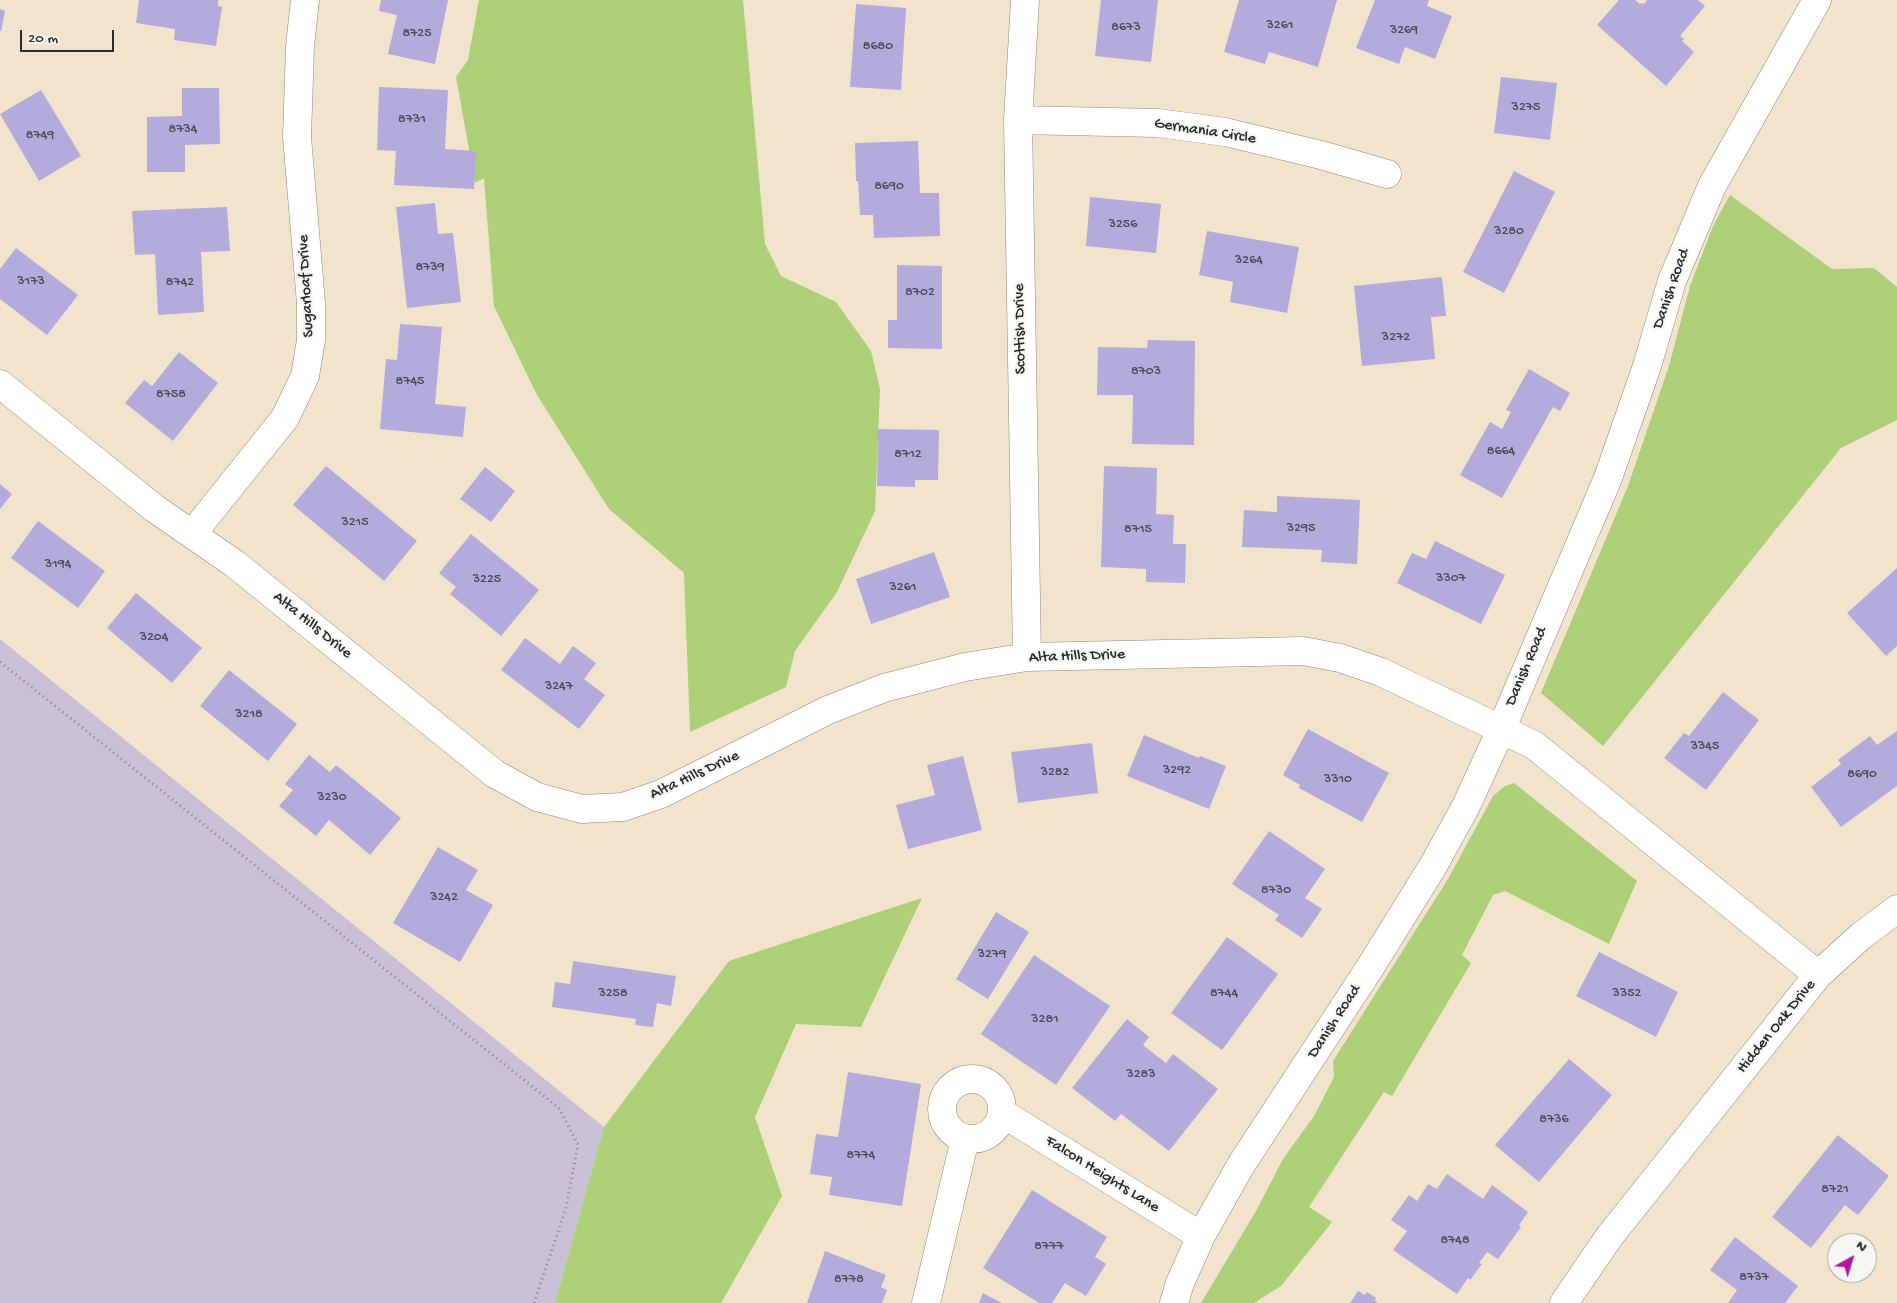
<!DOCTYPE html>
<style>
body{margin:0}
#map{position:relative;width:1897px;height:1303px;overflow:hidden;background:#f2e4cc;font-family:"Gochi Hand",sans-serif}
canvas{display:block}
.north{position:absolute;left:1827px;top:1233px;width:50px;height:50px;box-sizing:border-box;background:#f6f6f2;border:1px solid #a5a5a2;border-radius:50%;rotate:39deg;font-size:14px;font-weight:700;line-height:20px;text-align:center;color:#2b2b2b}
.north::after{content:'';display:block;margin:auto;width:18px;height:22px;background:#b5179e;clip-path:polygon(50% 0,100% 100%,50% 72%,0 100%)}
.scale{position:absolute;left:20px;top:30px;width:94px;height:22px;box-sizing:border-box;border:2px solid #2b2b2b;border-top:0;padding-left:6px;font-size:15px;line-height:18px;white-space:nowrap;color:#2b2b2b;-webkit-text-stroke:4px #f6f6f2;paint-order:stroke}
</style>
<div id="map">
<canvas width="1897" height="1303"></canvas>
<div class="north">N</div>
<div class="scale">20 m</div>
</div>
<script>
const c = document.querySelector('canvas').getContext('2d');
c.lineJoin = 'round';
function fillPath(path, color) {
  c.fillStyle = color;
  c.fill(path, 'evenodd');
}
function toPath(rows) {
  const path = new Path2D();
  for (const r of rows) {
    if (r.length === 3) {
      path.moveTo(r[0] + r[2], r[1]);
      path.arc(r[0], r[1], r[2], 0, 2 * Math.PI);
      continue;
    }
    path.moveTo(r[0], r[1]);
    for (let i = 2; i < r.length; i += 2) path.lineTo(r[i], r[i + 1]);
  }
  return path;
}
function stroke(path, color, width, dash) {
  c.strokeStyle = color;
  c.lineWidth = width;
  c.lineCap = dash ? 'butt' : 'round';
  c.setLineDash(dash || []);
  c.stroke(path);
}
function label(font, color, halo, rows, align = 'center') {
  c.font = font + ' "Gochi Hand",sans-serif';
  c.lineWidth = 4.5;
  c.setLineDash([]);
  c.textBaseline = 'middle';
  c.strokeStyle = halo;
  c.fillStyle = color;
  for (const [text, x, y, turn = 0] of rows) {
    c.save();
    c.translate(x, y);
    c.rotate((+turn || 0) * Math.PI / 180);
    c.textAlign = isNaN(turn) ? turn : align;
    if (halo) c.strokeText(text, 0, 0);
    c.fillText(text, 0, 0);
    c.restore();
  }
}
fillPath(toPath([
 [0,639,604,1127,555,1303,0,1303]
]), '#c9bfd7');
fillPath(toPath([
 [479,0,743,0,765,244,781,276,836,302,871,351,880,389,875,511,837,592,795,651,786,687,690,732,684,573,609,509,537,395,494,306,484,178,475,183,456,77,468,60],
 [1730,195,1832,269,1874,268,1897,287,1897,420,1841,448,1603,746,1541,693,1628,486,1669,366,1690,286,1713,226],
 [1514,783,1637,881,1609,944,1505,891,1493,895,1462,955,1471,963,1392,1096,1384,1092,1309,1207,1332,1222,1281,1286,1254,1303,1201,1303,1256,1211,1283,1159,1314,1116,1334,1077,1333,1061,1448,879,1493,796,1505,786],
 [922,898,861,1027,796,1024,755,1117,782,1196,721,1303,555,1303,604,1127,729,961]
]), '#accf78');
fillPath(toPath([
 [139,0,218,0,218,6,222,7,216,46,174,40,175,29,136,23],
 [381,0,448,0,435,64,388,54,397,15,379,11],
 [1101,0,1158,0,1151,62,1095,56],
 [1239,0,1337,0,1318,67,1269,52,1265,64,1224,52],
 [1375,0,1429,0,1427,6,1452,16,1435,59,1405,47,1399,64,1356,48],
 [1619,0,1635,0,1640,4,1642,3,1644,4,1647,0,1698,0,1705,6,1680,36,1684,39,1682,41,1694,52,1666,86,1597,25],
 [856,4,906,8,901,90,850,87],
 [0,9,5,11,1,31,0,31],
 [1501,77,1557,83,1550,140,1494,133],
 [379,87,448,90,445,149,476,151,474,189,394,185,396,151,377,150],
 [182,88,219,88,220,144,185,145,185,172,147,172,147,117,182,116],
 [41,90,81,156,39,181,0,114],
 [918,141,920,193,939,193,940,236,874,238,873,215,860,215,858,181,856,181,855,143],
 [1514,171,1555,192,1504,293,1463,272],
 [1090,197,1161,204,1156,253,1086,246],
 [435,203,438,234,453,233,461,302,407,308,396,207],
 [227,207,230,251,201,252,204,312,158,315,155,254,135,255,132,211],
 [1207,231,1299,247,1287,313,1230,302,1233,282,1199,275],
 [16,248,78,295,47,335,0,299,0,269],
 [897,265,942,266,942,349,888,348,888,320,897,320],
 [1442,277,1446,316,1431,317,1435,359,1362,366,1354,286],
 [400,324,442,327,435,404,466,407,463,437,380,429,386,359,397,360],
 [1148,340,1195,341,1194,445,1132,444,1133,395,1097,395,1098,347,1147,348],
 [179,352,218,383,173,441,125,403,144,380,152,386],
 [1529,369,1570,393,1560,411,1553,407,1502,498,1460,475,1490,422,1502,429,1511,412,1506,410],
 [878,429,939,430,938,480,915,480,915,487,877,486],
 [326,466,417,541,384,581,293,505],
 [1104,466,1157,468,1156,514,1174,515,1173,544,1186,544,1185,583,1146,582,1146,569,1101,567],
 [485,467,515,491,491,522,460,499],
 [0,484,12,494,0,509],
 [1277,496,1360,500,1357,564,1321,562,1322,550,1242,547,1244,510,1277,512],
 [38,521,105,571,78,608,11,558],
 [471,534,539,590,501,636,450,594,456,587,439,573],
 [1435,541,1505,575,1481,624,1397,583,1412,553,1426,559],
 [934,552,950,597,871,624,856,579],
 [1897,568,1897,646,1886,656,1847,613],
 [136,593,202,648,172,683,107,628],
 [525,638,560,664,573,646,596,663,584,679,605,695,579,729,501,670],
 [229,670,297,724,268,761,200,706],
 [1723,692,1759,720,1706,790,1664,758,1684,733,1689,736],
 [1308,729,1389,773,1362,822,1299,788,1300,785,1283,775],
 [1897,731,1897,786,1841,827,1811,787,1841,764,1838,760,1870,736,1877,745],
 [1144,735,1199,758,1200,756,1226,766,1209,809,1127,776],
 [1092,743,1098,793,1018,803,1011,752],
 [309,755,330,772,336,765,401,818,370,855,329,820,316,836,279,806,293,790,285,784],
 [963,756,982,830,908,849,896,805,935,795,927,765],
 [1269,831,1325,869,1305,898,1322,909,1302,938,1275,920,1279,915,1232,884],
 [438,847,478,870,466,890,493,905,460,962,393,923],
 [996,912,1029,932,988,999,956,979],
 [1227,937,1278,974,1222,1050,1171,1013],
 [1599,952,1678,992,1656,1037,1576,996],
 [1034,955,1110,1006,1056,1085,981,1034],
 [573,961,676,976,671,1006,657,1003,653,1027,635,1025,636,1019,552,1007,555,982,570,984],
 [1127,1019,1149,1037,1143,1045,1166,1063,1173,1054,1218,1089,1169,1151,1121,1114,1115,1121,1072,1088],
 [1569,1059,1612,1095,1539,1182,1495,1145],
 [848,1072,921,1084,902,1206,829,1195,832,1177,810,1174,816,1134,838,1137],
 [1838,1135,1889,1176,1858,1215,1845,1205,1811,1248,1772,1217],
 [1447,1174,1483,1199,1492,1185,1528,1212,1519,1225,1521,1227,1498,1259,1487,1252,1479,1263,1482,1264,1470,1280,1468,1278,1457,1294,1393,1250,1407,1231,1391,1220,1409,1195,1417,1201,1428,1184,1437,1189],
 [1032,1190,1107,1237,1095,1257,1106,1264,1086,1296,1065,1283,1052,1303,1039,1303,983,1268],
 [1735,1237,1798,1286,1785,1303,1728,1303,1737,1290,1710,1270],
 [825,1251,886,1275,881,1287,887,1290,882,1303,807,1303],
 [1358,1291,1365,1295,1367,1292,1376,1298,1375,1301,1378,1303,1350,1303],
 [983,1293,1002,1303,979,1303]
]), '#b3abdb');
const minor = toPath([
 [1025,0,1018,120,1027,657],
 [1018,120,1158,123,1225,132,1321,155,1387,174],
 [0,384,154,508,235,564,495,774,537,797,582,809,623,807,661,794,828,710,884,688,965,667,1027,657,1303,651,1340,658,1381,672,1534,745,1818,975],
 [192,534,285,418,305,376,311,340,311,303,297,137,300,46,305,0],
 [972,1109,30],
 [1002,1113,1201,1236],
 [926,1303,965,1139],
 [1174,1303,1180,1283,1201,1236,1241,1165,1371,966,1433,866,1466,806,1501,730,1608,478,1647,366,1672,281,1712,186,1817,0],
 [1564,1303,1609,1237,1818,975,1861,936,1897,909]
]);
stroke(minor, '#8e887c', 29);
stroke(toPath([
 [0,662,559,1108,578,1145,566,1208,534,1303]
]), '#8e887c', 3, [1, 4]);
stroke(minor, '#fff', 28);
label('14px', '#4d4b57', null, [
 ["3261",1280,26],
 ["8673",1126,28],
 ["3269",1404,31],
 ["8725",417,34],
 ["8680",878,47],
 ["3275",1526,108],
 ["8731",412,120],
 ["8734",183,130],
 ["8749",40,136],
 ["8690",889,187],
 ["3256",1123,225],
 ["3280",1509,232],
 ["3264",1249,261],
 ["8739",430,268],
 ["3173",31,282],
 ["8742",180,283],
 ["8702",920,293],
 ["3272",1396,338],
 ["8703",1146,372],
 ["8745",410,382],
 ["8758",171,395],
 ["8664",1501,452],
 ["8712",908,455],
 ["3215",355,523],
 ["3295",1301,529],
 ["8715",1138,530],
 ["3194",58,565],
 ["3307",1451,579],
 ["3225",487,580],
 ["3261",903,588],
 ["3204",154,638],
 ["3247",559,687],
 ["3218",249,715],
 ["3345",1705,747],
 ["3292",1177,771],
 ["3282",1055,773],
 ["8690",1862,775],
 ["3310",1338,780],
 ["3230",332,798],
 ["8730",1276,891],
 ["3242",444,898],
 ["3279",992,955],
 ["3258",613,994],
 ["8744",1224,994],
 ["3352",1627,994],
 ["3281",1045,1020],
 ["3283",1141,1075],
 ["8736",1554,1120],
 ["8774",861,1156],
 ["8721",1835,1190],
 ["8748",1455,1241],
 ["8777",1049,1247],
 ["8737",1754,1278],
 ["8778",849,1280]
]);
label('16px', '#2b2b2b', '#f6f6f2', [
 ["Germania Circle",1205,132,9],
 ["Sugarloaf Drive",307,286,-93],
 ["Danish Road",1672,289,-71],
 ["Scottish Drive",1021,329,-91],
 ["Alta Hills Drive",312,626,39],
 ["Alta Hills Drive",1077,657,-2],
 ["Danish Road",1527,667,-67],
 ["Alta Hills Drive",695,776,-25],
 ["Danish Road",1335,1022,-57],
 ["Hidden Oak Drive",1777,1027,-51],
 ["Falcon Heights Lane",1102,1175,32]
]);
</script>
